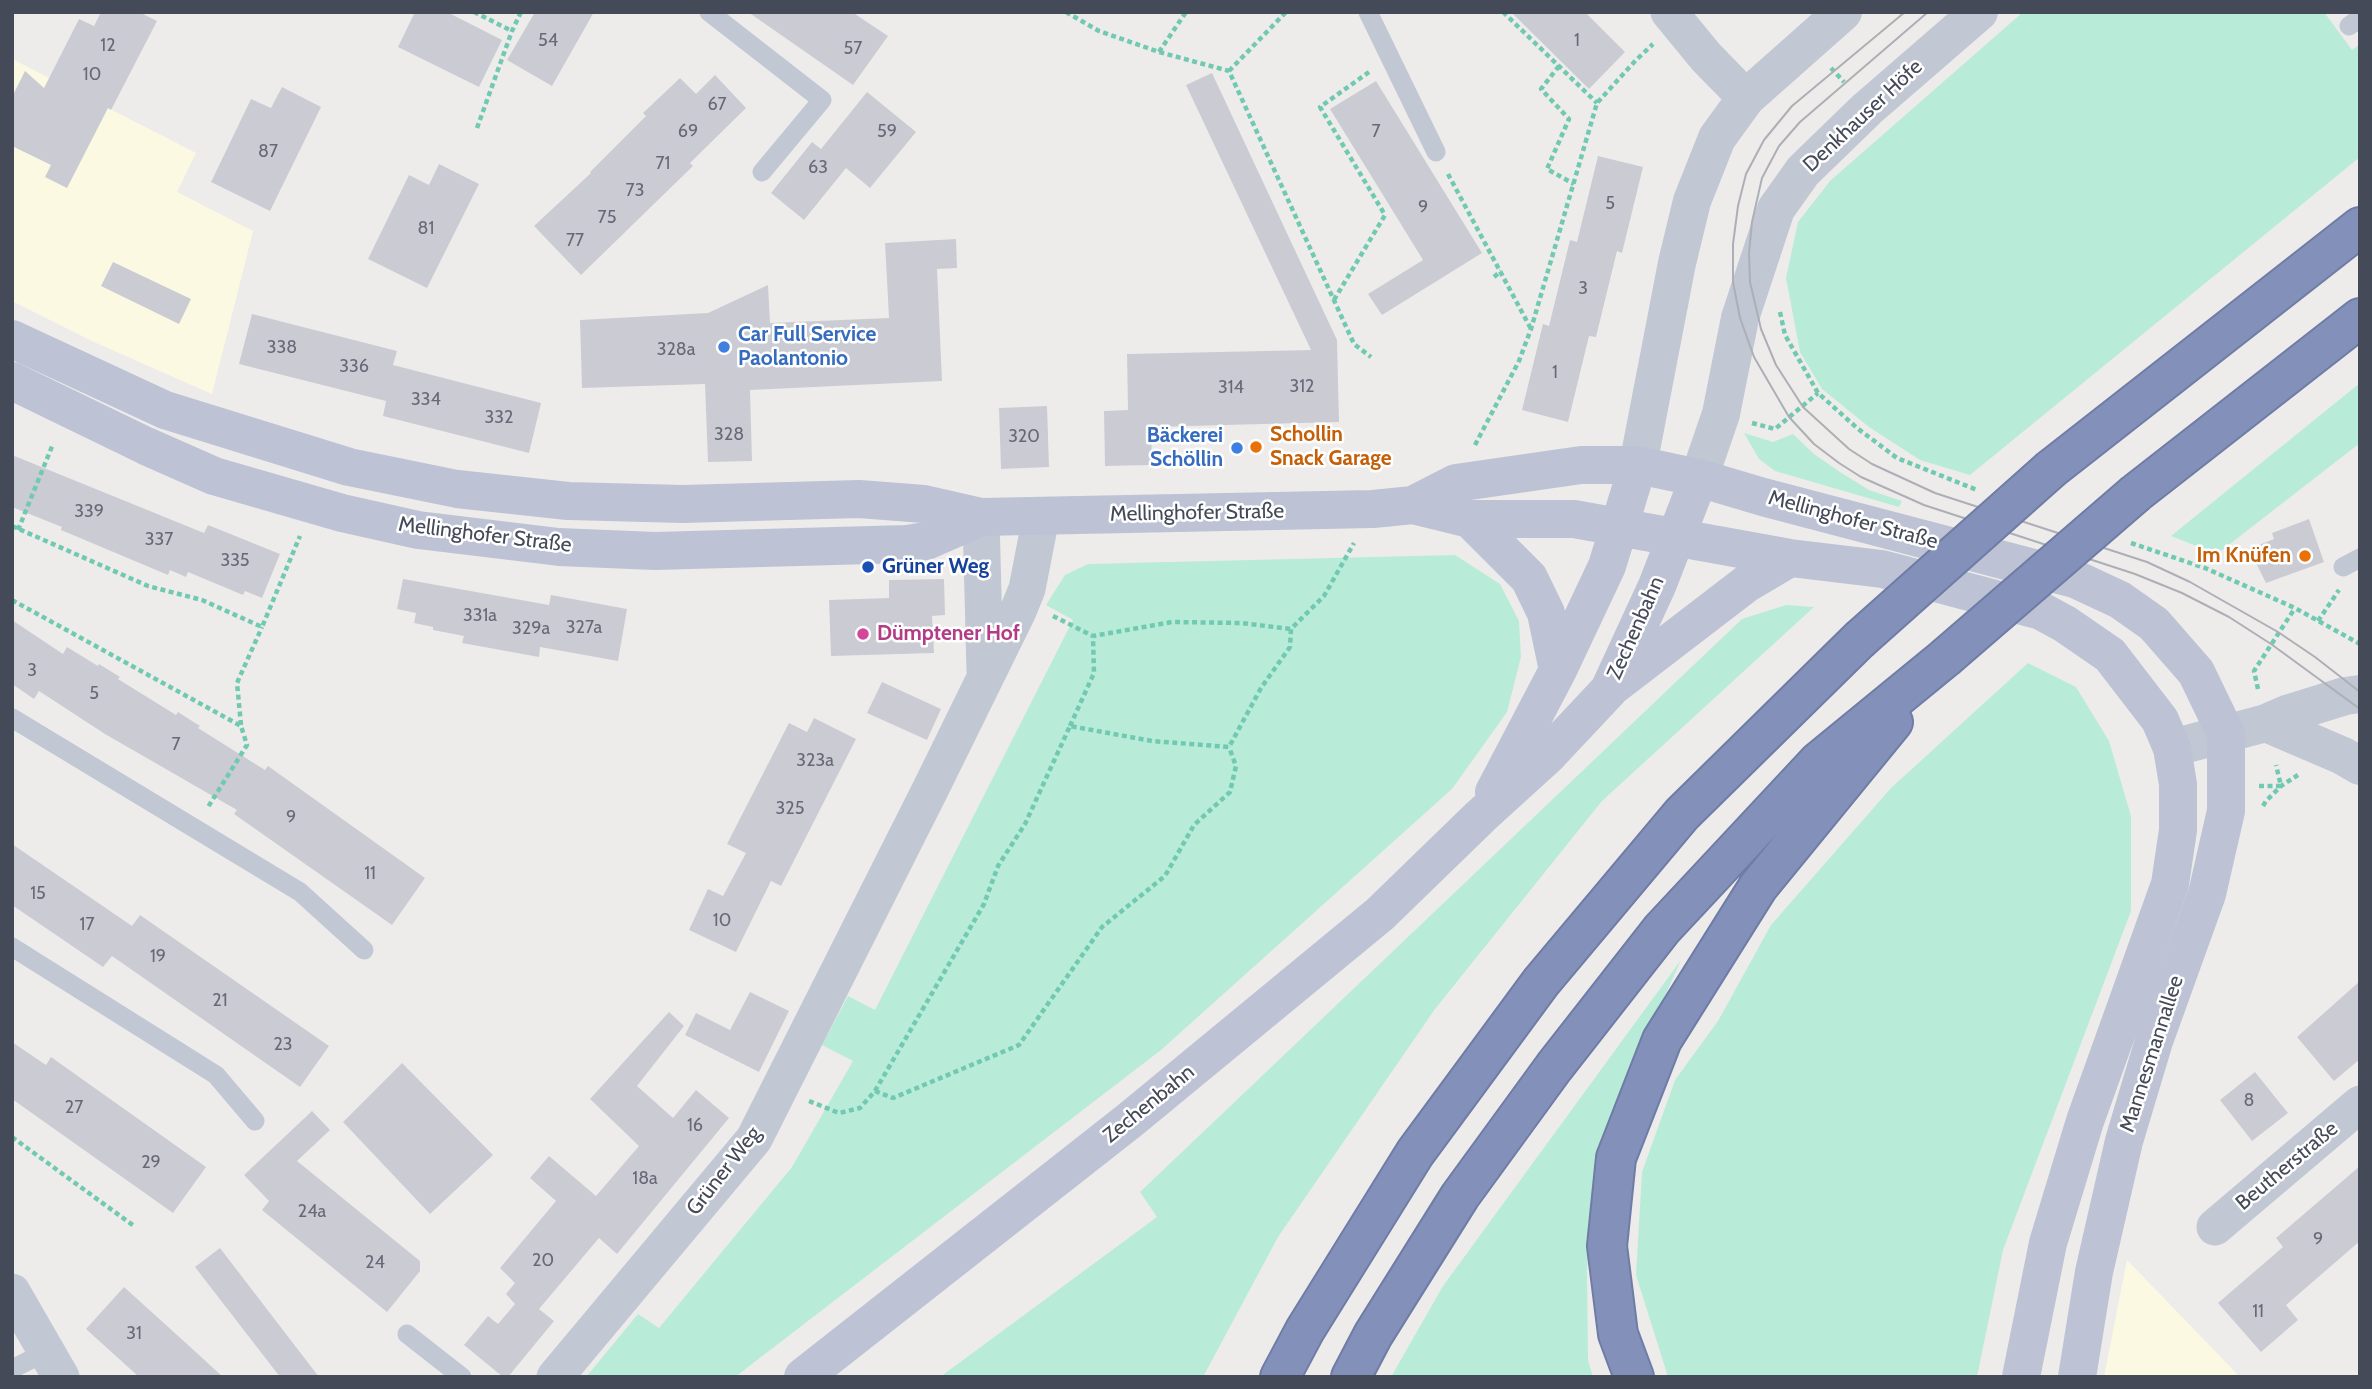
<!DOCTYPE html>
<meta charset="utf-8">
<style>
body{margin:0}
#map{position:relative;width:2372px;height:1389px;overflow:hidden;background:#eeeceb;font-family:Cabin,sans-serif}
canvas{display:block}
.frame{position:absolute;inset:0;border:14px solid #444a58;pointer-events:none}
</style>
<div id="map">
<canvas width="2372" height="1389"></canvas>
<div class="frame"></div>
</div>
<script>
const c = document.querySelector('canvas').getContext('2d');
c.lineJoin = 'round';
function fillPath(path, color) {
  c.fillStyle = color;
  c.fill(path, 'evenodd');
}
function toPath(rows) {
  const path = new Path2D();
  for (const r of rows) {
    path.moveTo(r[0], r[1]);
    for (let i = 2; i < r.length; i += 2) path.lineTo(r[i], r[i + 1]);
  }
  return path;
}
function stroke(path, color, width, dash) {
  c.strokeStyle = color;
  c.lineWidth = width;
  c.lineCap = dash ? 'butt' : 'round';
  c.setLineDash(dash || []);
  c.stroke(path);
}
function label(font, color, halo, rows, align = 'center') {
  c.font = font + ' Cabin,sans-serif';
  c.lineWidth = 5;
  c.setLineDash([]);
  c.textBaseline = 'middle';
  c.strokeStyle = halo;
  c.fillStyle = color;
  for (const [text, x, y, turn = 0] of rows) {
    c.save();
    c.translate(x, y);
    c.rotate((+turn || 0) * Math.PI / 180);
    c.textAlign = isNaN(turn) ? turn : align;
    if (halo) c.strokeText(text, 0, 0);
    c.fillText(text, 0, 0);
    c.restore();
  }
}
fillPath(toPath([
 [12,59,196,153,177,192,253,231,212,394,94,342,12,301],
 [2127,1260,2240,1377,2104,1377]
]), '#fbf9e2');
fillPath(toPath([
 [2023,12,2324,12,2352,50,2360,44,2360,157,1970,475,1920,460,1869,427,1822,389,1800,352,1786,278,1798,222,1830,181],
 [2360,383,2360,443,2217,554,2171,536],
 [1744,433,1773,442,1793,434,1814,454,1840,472,1869,490,1902,501,1899,507,1775,471,1759,459],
 [1455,555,1500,584,1519,621,1521,657,1507,712,1452,789,1161,1050,735,1377,586,1377,638,1314,659,1328,792,1167,853,1061,822,1045,848,996,875,1010,1073,620,1046,605,1065,575,1088,564],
 [1786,605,1814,607,1602,801,1435,1009,1278,1237,1203,1377,940,1377,1157,1217,1140,1192,1742,619],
 [2028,663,2076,687,2109,741,2131,816,2131,911,2003,1250,1977,1377,1668,1377,1636,1275,1642,1172,1675,1080,1718,1021,1771,925,1891,788],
 [1681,960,1601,1138,1587,1268,1588,1360,1593,1377,1391,1377,1443,1286]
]), '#b8ecd8');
fillPath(toPath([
 [101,12,139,12,157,21,111,110,108,108,67,188,45,177,51,165,12,146,12,97,25,71,44,88,79,19,94,26],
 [415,12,447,12,502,40,479,87,398,47],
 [535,12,594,12,552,86,507,60],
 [748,12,852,12,888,36,853,85],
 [1511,12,1585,12,1625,52,1589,89],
 [1212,73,1337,340,1339,422,1151,427,1152,465,1105,466,1104,411,1128,410,1127,354,1311,350,1186,85],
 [715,75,746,108,690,163,693,166,581,275,534,226,591,173,590,172,646,116,643,113,680,78,696,94],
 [1376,81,1482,253,1382,315,1368,294,1423,260,1330,109],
 [282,87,321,107,270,211,211,182,251,99,271,108],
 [867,92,916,132,870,188,846,168,804,220,771,193,812,142,821,149],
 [1598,156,1643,167,1622,253,1617,251,1596,337,1589,336,1568,422,1522,410,1543,324,1549,326,1570,240,1577,242],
 [439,164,479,184,427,288,368,259,409,175,429,185],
 [956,239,957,268,937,269,942,381,750,390,752,461,708,462,705,384,582,388,580,320,708,313,768,285,770,323,889,318,885,243],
 [113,262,191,299,179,324,101,286],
 [252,314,397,351,393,365,541,403,529,453,383,416,386,401,239,364],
 [1047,406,1049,467,1001,469,999,408],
 [12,455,204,533,208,525,280,554,262,598,245,591,243,595,188,572,186,577,170,570,168,575,61,530,62,527,12,507],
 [2309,519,2324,562,2266,583,2249,549,2274,539,2272,533],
 [403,579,549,605,551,595,627,609,618,661,540,647,539,657,462,643,464,636,433,630,433,627,414,623,416,613,397,609],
 [944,579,945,615,932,616,934,653,831,656,829,600,889,598,889,580],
 [12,620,63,654,67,647,98,666,99,664,120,677,118,679,176,715,178,712,200,726,198,728,265,770,268,766,425,878,392,925,234,814,237,810,105,734,39,691,34,699,12,684],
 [882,682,941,709,927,740,867,713],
 [814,718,856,739,781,886,771,881,736,952,689,930,708,889,723,896,746,853,727,844,789,723,807,732],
 [12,844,132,926,140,915,329,1046,300,1087,112,956,103,967,12,905],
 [2360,981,2360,1059,2334,1081,2297,1037],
 [750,992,789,1011,759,1072,685,1035,696,1013,730,1030],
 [669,1012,684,1026,637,1086,673,1118,696,1090,729,1118,617,1254,599,1238,539,1309,554,1321,508,1377,503,1377,464,1345,488,1316,498,1324,515,1304,506,1294,515,1283,500,1268,556,1201,530,1178,549,1156,596,1196,639,1146,590,1099],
 [12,1042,46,1065,51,1057,206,1167,173,1213,12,1099],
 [402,1063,493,1155,430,1214,343,1122],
 [2255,1072,2288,1113,2252,1141,2220,1100],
 [312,1111,330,1130,297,1161,420,1261,420,1271,387,1312,262,1210,269,1201,244,1175],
 [2360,1166,2360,1241,2286,1305,2298,1320,2261,1352,2218,1303,2283,1247,2276,1238],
 [220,1248,319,1377,280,1377,195,1267],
 [124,1287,187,1344,223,1377,139,1377,86,1329]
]), '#cbccd3');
const motorway = toPath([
 [2051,469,2360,227],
 [2136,493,2360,318],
 [1280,1377,1305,1330,1415,1153,1541,982,1682,814,1859,640],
 [1351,1377,1373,1335,1460,1196,1554,1067,1662,929,1818,762,1945,658],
 [1634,1377,1618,1334,1607,1246,1616,1158,1662,1040,1758,887,1893,722]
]);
stroke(motorway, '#6e7ca6', 42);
stroke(toPath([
 [474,12,512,31],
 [1066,12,1099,31,1159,52,1229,71,1354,344,1371,357],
 [1503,12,1597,103],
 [1159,52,1186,12],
 [1559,66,1541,89,1569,119,1547,169,1574,184],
 [1831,68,1844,82],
 [1229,71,1286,12],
 [477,128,512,31,521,12],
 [1448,174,1531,329],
 [1494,277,1501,271],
 [1334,300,1385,215,1320,107,1369,72],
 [1780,312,1785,335,1818,393,1857,428,1897,458,1977,490],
 [1752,423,1775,429,1818,393],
 [1475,445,1519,361,1531,329,1597,103,1636,60,1653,44],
 [12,526,148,586,202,600,262,627,300,536],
 [18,530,53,444],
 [2131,543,2205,568,2295,608,2360,644],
 [12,600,241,726,247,745,208,807],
 [1053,616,1093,636],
 [2318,621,2339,590],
 [2258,689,2254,671,2295,608],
 [241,725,237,683,262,627],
 [1070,726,1094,673,1093,636,1172,622,1241,623,1291,629],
 [2259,786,2281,786,2276,765],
 [2263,806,2266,801,2281,786,2298,775],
 [875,1091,893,1098,1019,1045,1102,927,1165,876,1194,825,1230,792,1236,766,1229,747],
 [809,1101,839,1113,860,1108,875,1091,984,904,998,866,1025,824,1070,726,1152,741,1229,747,1261,688,1290,647,1291,629,1324,596,1354,543],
 [12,1137,134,1226]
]), '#72c9b2', 4.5, [5, 3.5]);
stroke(toPath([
 [709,12,822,100,762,172],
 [1368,12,1436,152],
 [2349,26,2360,18],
 [2343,567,2360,558],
 [12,718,300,892,364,950],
 [12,947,216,1075,255,1121],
 [407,1334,462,1377],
 [12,1369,46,1352]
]), '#c1c7d3', 19);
stroke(toPath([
 [1669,12,1706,57,1746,98],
 [981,517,985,671],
 [2215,1227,2360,1104],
 [12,1292,61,1377],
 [555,1377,754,1139,931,788,1018,611,1027,589,1041,517]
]), '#c1c7d3', 37);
stroke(toPath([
 [1638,465,1677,263,1692,201,1717,138,1746,98,1843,12],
 [1699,478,1721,414,1740,318,1776,209,1803,171,1867,109,1979,12],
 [2266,723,2343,756,2360,766],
 [2172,748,2266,723,2287,714,2345,696,2360,694]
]), '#c1c7d3', 38);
stroke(toPath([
 [12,339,165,410,349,467,457,489,568,501,683,504,859,499,924,504,981,517,1373,509,1413,505,1470,519,1574,519,1790,558,1882,569,2041,611,2065,624,2110,655,2160,720,2172,748,2178,784,2178,830,2170,884,2085,1121,2048,1243,2021,1377],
 [12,381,146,446,214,476,342,513,418,530,559,547,655,551,907,544,926,541,981,517],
 [1413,505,1456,483,1581,465,1638,465,1699,478,1763,497,2075,579,2120,600,2154,624,2196,672,2226,734,2226,811,2207,894,2154,1041,2124,1141,2094,1272,2077,1377],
 [1470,519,1529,578,1546,613,1558,670],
 [1613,686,1746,584,1790,558],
 [1494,792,1558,670,1607,566,1638,465],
 [803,1377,1130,1120,1380,914,1481,816,1547,756,1609,690,1657,586,1699,478]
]), '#bdc3d4', 38);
stroke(motorway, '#8391ba', 38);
stroke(toPath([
 [1905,12,1792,106,1764,140,1746,174,1738,206,1733,244,1733,282,1740,318,1754,357,1789,417,1814,444,1839,463,1861,477,1924,505,2135,574,2182,593,2229,617,2271,644,2360,709],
 [1928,12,1800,122,1779,146,1762,178,1752,222,1749,253,1750,282,1761,329,1776,365,1803,407,1849,449,1872,464,1935,493,2147,562,2190,582,2278,632,2315,657,2360,692]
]), '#adafb6', 2);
const motorwayBridge = toPath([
 [1859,640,2051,469],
 [1945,658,2136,493]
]);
stroke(motorwayBridge, '#6e7ca6', 42, []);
stroke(motorwayBridge, '#8391ba', 38);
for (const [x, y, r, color] of [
 [724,347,7,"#3f7fe0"],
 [1256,447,7,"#e8710a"],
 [1237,448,7,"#3f7fe0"],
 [2305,556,7,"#e8710a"],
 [868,567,7,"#1a4fb4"],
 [863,634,7,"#d1479c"]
]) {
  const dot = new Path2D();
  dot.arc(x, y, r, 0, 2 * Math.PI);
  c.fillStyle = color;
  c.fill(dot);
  stroke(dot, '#fff', 2.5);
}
label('18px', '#666a77', null, [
 ["54",548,41],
 ["1",1577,41],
 ["12",108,46],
 ["57",853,49],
 ["10",92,75],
 ["67",717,105],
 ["69",688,132],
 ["59",887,132],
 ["7",1376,132],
 ["87",268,152],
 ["71",663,164],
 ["63",818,168],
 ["73",635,191],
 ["5",1610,204],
 ["9",1423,208],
 ["75",607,218],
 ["81",426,229],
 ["77",575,241],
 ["3",1583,289],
 ["338",282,348],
 ["328a",676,350],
 ["336",354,367],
 ["1",1555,373],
 ["312",1302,387],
 ["314",1231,388],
 ["334",426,400],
 ["332",499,418],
 ["328",729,435],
 ["320",1024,437],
 ["339",89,512],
 ["337",159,540],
 ["335",235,561],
 ["331a",480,616],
 ["327a",584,628],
 ["329a",531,629],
 ["3",32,671],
 ["5",94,694],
 ["7",176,745],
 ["323a",815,761],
 ["325",790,809],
 ["9",291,818],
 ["11",370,874],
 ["15",38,894],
 ["10",722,921],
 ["17",87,925],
 ["19",158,957],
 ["21",220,1001],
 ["23",283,1045],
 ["8",2249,1101],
 ["27",74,1108],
 ["16",695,1126],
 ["29",151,1163],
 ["18a",645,1179],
 ["24a",312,1212],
 ["9",2318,1240],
 ["20",543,1261],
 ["24",375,1263],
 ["11",2258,1312],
 ["31",134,1334]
]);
label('21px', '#444a58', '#fff', [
 ["Denkhauser Höfe",1863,116,-43],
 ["Mellinghofer Straße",1197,513,-1],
 ["Mellinghofer Straße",1853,520,15],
 ["Mellinghofer Straße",485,535,7],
 ["Zechenbahn",1636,628,-66],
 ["Mannesmannallee",2152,1054,-72],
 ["Zechenbahn",1149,1104,-39],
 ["Beutherstraße",2287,1166,-40],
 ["Grüner Weg",724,1171,-52]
]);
label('bold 21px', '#366cbe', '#fff', [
 ["Car Full Service",738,335],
 ["Paolantonio",738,359],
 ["Bäckerei",1223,436,"right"],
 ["Schöllin",1223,460,"right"]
], 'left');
label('bold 21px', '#c56008', '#fff', [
 ["Schollin",1270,435],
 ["Snack Garage",1270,459],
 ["Im Knüfen",2291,556,"right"]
], 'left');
label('bold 21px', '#164399', '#fff', [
 ["Grüner Weg",882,567]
], 'left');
label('bold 21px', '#b23c85', '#fff', [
 ["Dümptener Hof",877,634]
], 'left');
</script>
